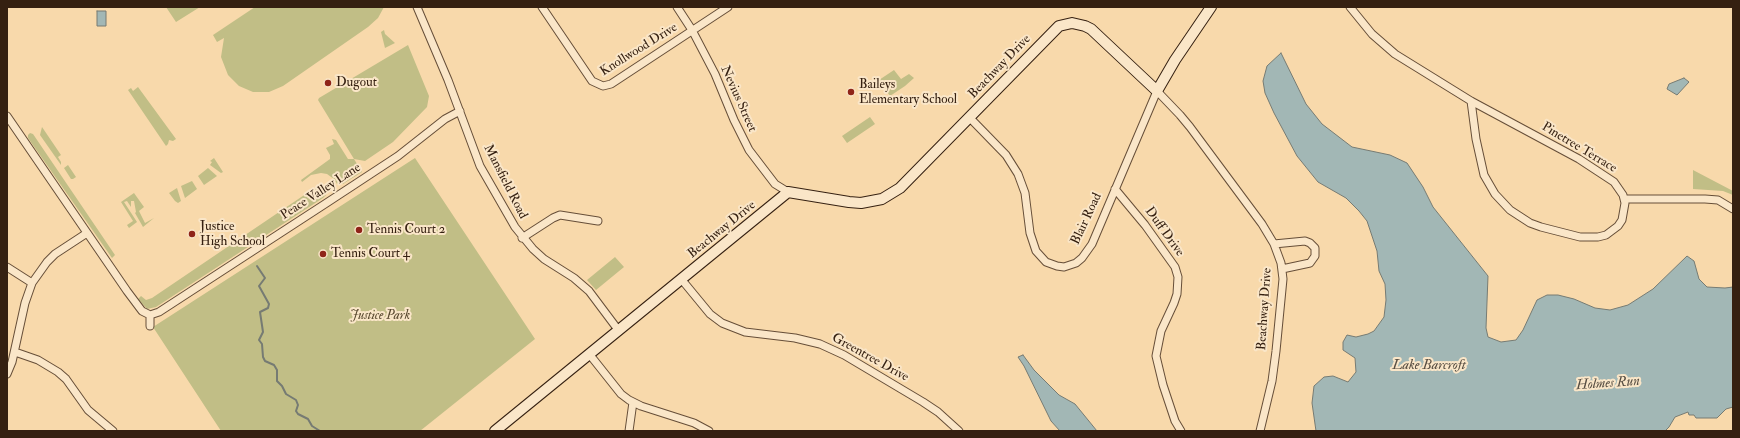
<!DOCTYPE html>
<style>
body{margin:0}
#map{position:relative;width:1740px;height:438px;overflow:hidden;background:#f8d9ab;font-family:"IM FELL Double Pica",serif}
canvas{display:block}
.frame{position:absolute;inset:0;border:8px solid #352011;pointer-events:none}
</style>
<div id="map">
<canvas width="1740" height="438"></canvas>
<div class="frame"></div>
</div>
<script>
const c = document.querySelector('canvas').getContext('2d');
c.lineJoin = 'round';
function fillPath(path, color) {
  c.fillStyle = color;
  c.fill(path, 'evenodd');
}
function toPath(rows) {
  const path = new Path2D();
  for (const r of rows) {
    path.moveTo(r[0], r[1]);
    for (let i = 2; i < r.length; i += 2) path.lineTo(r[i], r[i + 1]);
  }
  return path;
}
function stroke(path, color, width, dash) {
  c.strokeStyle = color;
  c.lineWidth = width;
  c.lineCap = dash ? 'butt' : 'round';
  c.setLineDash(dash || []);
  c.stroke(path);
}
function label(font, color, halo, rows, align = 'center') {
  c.font = font + ' "IM FELL Double Pica",serif';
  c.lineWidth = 4;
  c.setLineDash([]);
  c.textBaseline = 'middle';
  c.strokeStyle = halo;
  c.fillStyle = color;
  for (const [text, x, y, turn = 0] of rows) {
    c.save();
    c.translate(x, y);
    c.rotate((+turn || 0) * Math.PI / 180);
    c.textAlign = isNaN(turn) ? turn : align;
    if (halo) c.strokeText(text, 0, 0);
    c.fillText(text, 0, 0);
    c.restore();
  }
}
fillPath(toPath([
 [166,7,200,7,176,22],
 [255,7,384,7,378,18,368,27,283,86,269,92,253,92,239,86,228,75,221,57,224,38,217,42,213,35],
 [384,30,385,34,395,43,385,48,381,32],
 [408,45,429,96,427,107,393,142,365,161,354,159,362,172,343,184,337,184,334,179,327,174,321,173,311,175,302,182,301,180,330,159,330,155,326,148,334,144,332,139,336,140,348,159,354,159,318,100,319,98],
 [894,70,901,79,909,74,914,78,905,86,890,96,879,80],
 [138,87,176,139,173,141,169,140,168,144,166,146,128,90,131,88,133,91],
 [870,117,875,124,847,143,842,136],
 [42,127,61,155,58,157,61,162,61,165,40,135],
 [30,133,33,134,115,255,112,258,28,138,28,135],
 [214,158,223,172,221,173,210,165,212,162,210,161],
 [415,158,535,339,420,431,221,431,153,327],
 [68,165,76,177,73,179,71,179,64,168],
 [208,168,217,176,204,185,198,176],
 [1693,170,1733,191,1733,195,1723,191,1693,189],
 [192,181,197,189,185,198,181,186],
 [319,185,324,186,327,190,326,195,323,198,156,307,147,309,138,299,141,296,146,300,152,298],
 [177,188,181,201,178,203,175,201,169,193],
 [134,193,144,207,139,211,145,223,154,218,143,227,135,213,136,212,134,201,131,201,131,207,127,201,124,202,137,222,129,228,127,225,133,221,121,202],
 [615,257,624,267,596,290,587,280]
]), '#c1be86');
const water = toPath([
 [97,11,106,11,106,26,97,26,97,11],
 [1281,53,1306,104,1322,124,1352,147,1390,155,1407,163,1423,187,1433,207,1488,276,1486,328,1488,337,1501,342,1516,340,1523,330,1537,300,1547,295,1558,295,1574,299,1595,308,1610,310,1628,305,1653,289,1687,256,1694,261,1699,279,1707,287,1725,288,1733,287,1733,407,1726,409,1717,418,1696,418,1694,415,1689,415,1688,412,1675,417,1669,427,1665,431,1316,431,1312,403,1314,386,1324,377,1333,376,1348,382,1356,372,1355,358,1343,350,1343,342,1347,335,1356,337,1368,334,1374,331,1384,317,1386,300,1385,284,1379,271,1377,251,1367,221,1359,211,1346,198,1318,182,1297,156,1274,113,1265,93,1263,81,1267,66,1281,53],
 [1684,78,1689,82,1677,95,1667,89,1669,84,1684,78],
 [1023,355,1034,370,1059,395,1075,404,1097,431,1060,431,1051,421,1024,366,1018,357,1023,355]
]);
fillPath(water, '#a2b7b5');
stroke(water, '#767b73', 1);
stroke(toPath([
 [257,266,265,278,259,286,269,304,268,308,260,312,263,332,259,340,262,344,263,357,265,361,274,365,277,370,277,381,282,386,286,394,296,400,298,405,296,411,298,414,308,419,312,426,320,431]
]), '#767b73', 2);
const street = toPath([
 [417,7,448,80,480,166,515,227,533,249,544,259,574,278,589,291,619,331],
 [542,7,592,81,603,86,611,84,728,7],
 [677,7,692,30,715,74,734,120,749,150,775,184,788,192],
 [1350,7,1372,34,1395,54,1471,101,1579,159,1614,182,1623,195,1625,203,1622,220,1618,226,1606,235,1598,237,1580,237,1541,227,1530,223,1510,210,1495,194,1484,175,1476,139,1471,101],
 [7,116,127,291,142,311,150,315,150,326],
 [969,117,1006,155,1018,174,1025,193,1030,233,1036,251,1046,262,1057,266,1064,267,1076,263,1082,258,1092,244,1157,91,1180,115,1190,127,1262,224,1274,244,1281,263,1283,279,1276,351,1272,381,1260,431],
 [1115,189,1145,225,1175,267,1178,277,1177,294,1174,303,1161,331,1156,356,1163,385,1175,421,1181,431],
 [1624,199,1705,199,1718,200,1733,209],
 [522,238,553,218,560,215,598,221],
 [1274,244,1305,241,1310,243,1315,248,1315,256,1310,263,1282,269],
 [7,267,32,283],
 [682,280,710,314,722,323,745,332,795,338,820,344,844,355,923,402,938,412,959,431],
 [150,315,159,312,328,202,398,156,445,119,460,111],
 [15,352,38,360,58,372,66,379,88,410,113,431],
 [590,355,621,394,629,400,641,406,694,423,709,431],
 [7,374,12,362,25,303,32,283,47,262,55,254,87,233],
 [629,431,633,402]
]);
const secondary = toPath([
 [495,431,788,192,849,202,861,203,882,199,900,188,1059,26,1072,23,1085,26,1091,29,1157,91,1175,60,1211,7]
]);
stroke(street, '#664e38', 9);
stroke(secondary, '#352011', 12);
stroke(street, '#fae6c8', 7);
stroke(secondary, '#fae6c8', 10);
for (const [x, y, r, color] of [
 [328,83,4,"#8f2418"],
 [851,92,4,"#8f2418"],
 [359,230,4,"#8f2418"],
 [192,234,4,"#8f2418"],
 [323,254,4,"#8f2418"]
]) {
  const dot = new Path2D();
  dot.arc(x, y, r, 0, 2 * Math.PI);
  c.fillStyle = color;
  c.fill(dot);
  stroke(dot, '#fae6c8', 1.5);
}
label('13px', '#352011', '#fae6c8', [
 ["Knollwood Drive",639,50,-32],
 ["Beachway Drive",1000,67,-46],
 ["Nevius Street",738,99,66],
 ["Pinetree Terrace",1579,148,31],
 ["Mansfield Road",505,182,63],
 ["Peace Valley Lane",321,192,-33],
 ["Blair Road",1087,219,-65],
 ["Beachway Drive",722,230,-39],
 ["Duff Drive",1164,232,54],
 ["Beachway Drive",1265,309,-86],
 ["Greentree Drive",870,358,29]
]);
label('13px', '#352011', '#fae6c8', [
 ["Dugout",336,83],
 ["Baileys",859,85],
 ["Elementary School",859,100],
 ["Justice",200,227],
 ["High School",200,242],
 ["Tennis Court 2",367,230],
 ["Tennis Court 4",331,254]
], 'left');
label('italic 13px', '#58482e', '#fae6c8', [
 ["Justice Park",380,316]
]);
label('italic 14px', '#564d42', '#fae6c8', [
 ["Lake Barcroft",1429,366],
 ["Holmes Run",1608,384,-4]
]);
</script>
